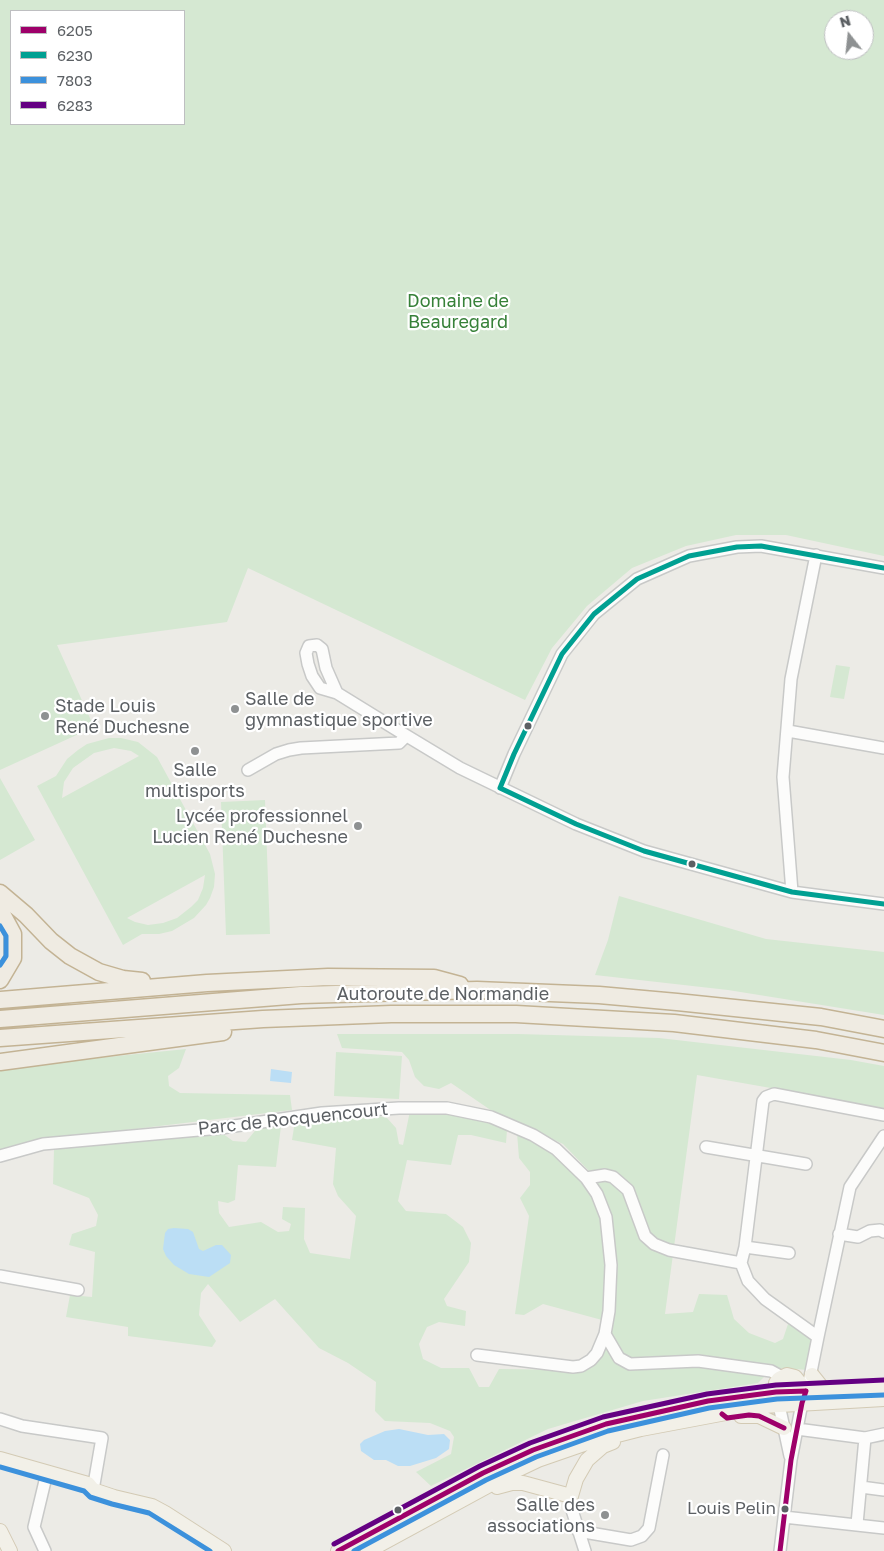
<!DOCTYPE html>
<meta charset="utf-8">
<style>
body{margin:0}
#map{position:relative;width:884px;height:1551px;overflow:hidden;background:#ecebe6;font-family:"Golos Text",sans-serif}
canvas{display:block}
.legend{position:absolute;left:10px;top:10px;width:175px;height:115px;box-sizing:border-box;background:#fff;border:1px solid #bebfc1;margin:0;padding:6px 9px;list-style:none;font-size:15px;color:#5c6064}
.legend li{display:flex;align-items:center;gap:10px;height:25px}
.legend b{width:25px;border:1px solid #bebfc1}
.north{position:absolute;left:824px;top:10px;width:50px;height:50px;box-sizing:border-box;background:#fff;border:1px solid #bebfc1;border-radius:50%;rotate:344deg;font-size:14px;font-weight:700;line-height:20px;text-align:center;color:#5c6064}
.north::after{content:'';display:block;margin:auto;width:18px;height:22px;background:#8e9192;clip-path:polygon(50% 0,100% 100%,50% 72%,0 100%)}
</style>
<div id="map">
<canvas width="884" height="1551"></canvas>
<ul class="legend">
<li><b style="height:6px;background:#9e006a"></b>6205</li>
<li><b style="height:6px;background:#00a092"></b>6230</li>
<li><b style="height:6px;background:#3c91dc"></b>7803</li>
<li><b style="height:6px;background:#640082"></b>6283</li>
</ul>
<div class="north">N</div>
</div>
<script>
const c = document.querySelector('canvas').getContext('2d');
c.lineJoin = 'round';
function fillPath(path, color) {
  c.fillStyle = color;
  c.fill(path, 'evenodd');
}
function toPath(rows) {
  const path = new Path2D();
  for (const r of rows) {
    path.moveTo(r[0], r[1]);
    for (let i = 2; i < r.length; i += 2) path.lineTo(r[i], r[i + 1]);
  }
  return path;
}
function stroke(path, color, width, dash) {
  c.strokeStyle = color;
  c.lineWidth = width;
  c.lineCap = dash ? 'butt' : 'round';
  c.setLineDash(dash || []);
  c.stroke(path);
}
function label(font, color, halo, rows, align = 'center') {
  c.font = font + ' "Golos Text",sans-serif';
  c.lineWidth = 4.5;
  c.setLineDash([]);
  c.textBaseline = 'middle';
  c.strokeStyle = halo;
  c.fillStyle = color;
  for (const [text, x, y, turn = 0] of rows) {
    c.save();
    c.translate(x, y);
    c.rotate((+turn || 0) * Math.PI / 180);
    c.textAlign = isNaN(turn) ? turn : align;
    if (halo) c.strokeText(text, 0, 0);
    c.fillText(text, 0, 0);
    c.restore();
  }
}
fillPath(toPath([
 [0,0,884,0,884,556,786,535,736,535,686,546,632,568,587,606,552,648,525,700,248,568,227,622,57,645,94,727,0,770],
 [11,11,184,11,184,124,11,124],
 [834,20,864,20,864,50,834,50],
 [836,665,850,667,844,699,830,697],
 [109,738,121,738,138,742,157,757,210,854,215,874,214,887,210,898,206,905,194,918,172,931,159,934,142,934,123,945,37,786,56,776,67,759,78,750,87,744],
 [114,748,131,751,139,756,62,798,64,782,73,768,94,753],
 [205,875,203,888,198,900,191,907,177,918,163,923,148,925,135,922,127,918],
 [0,778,35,840,0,860],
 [265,800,270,934,226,935,221,802],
 [619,896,766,939,884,952,884,1015,728,990,595,975,608,940],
 [337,1034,518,1034,659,1038,851,1060,884,1066,884,1108,697,1075,665,1314,693,1312,699,1294,727,1295,734,1319,749,1333,775,1343,783,1339,788,1324,813,1328,808,1370,782,1368,766,1375,758,1383,643,1401,548,1429,431,1486,416,1472,451,1454,454,1437,450,1431,430,1423,385,1421,375,1411,376,1382,348,1363,319,1348,275,1299,240,1322,208,1284,201,1293,199,1315,216,1341,212,1347,128,1336,128,1327,66,1317,70,1295,92,1297,95,1252,69,1245,72,1234,96,1226,98,1215,89,1198,53,1184,54,1150,73,1145,219,1131,233,1141,246,1142,258,1127,281,1126,276,1167,238,1165,235,1200,228,1203,218,1201,219,1213,229,1227,261,1222,278,1232,289,1231,291,1224,282,1219,283,1207,305,1208,304,1239,310,1253,350,1259,356,1216,338,1196,333,1184,336,1148,292,1140,295,1121,373,1115,387,1118,396,1128,399,1144,403,1145,410,1111,450,1112,491,1120,507,1130,506,1143,471,1135,458,1135,451,1165,407,1160,398,1201,406,1211,446,1214,463,1227,471,1243,469,1262,444,1299,447,1306,466,1311,465,1326,439,1322,427,1327,419,1344,423,1359,441,1368,469,1368,479,1387,489,1387,499,1369,580,1370,593,1366,602,1349,606,1347,614,1310,615,1260,590,1172,563,1144,492,1111,451,1083,439,1089,424,1086,415,1077,409,1060,402,1052,342,1048],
 [186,1049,179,1068,168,1076,169,1086,180,1093,290,1095,292,1110,60,1138,0,1152,0,1068],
 [336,1052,402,1056,399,1099,334,1096],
 [517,1133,546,1147,574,1172,592,1192,601,1215,606,1266,602,1320,543,1304,524,1315,515,1314,529,1216,520,1198,530,1185,530,1172,519,1158]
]), '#d5e8d2');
fillPath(toPath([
 [271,1069,292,1072,291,1083,270,1081],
 [174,1228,188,1229,193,1232,199,1249,203,1251,216,1245,222,1245,231,1255,230,1263,209,1277,189,1274,174,1265,166,1256,163,1249,165,1233,168,1229],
 [399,1429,428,1435,444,1434,450,1440,449,1449,436,1458,410,1466,398,1466,386,1460,374,1460,361,1451,360,1444,364,1440,385,1431]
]), '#bbdef5');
const minor = toPath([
 [337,693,326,668,322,649,317,645,309,646,306,653,308,664,312,676,320,688,337,693,397,730,460,768,576,824,644,851,792,892,884,904],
 [788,731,884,748],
 [248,770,276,754,289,750,301,748,399,743,406,736],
 [500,788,514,754,562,654,594,614,637,579,689,556,737,547,761,546,884,568],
 [792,892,783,777,791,679,816,555],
 [706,1147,806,1164],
 [0,1156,43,1144,221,1128,322,1113,399,1108,447,1108,491,1117,533,1135,556,1149,586,1178,597,1194,606,1217,611,1265,609,1311,605,1334,597,1353,591,1360,581,1366,573,1367,477,1355],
 [586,1178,605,1175,613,1177,628,1190,645,1236,654,1244,669,1250,741,1263],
 [839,1234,858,1237,870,1231,880,1230,884,1232],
 [745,1247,789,1253],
 [0,1276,78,1290],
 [605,1334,619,1358,630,1364,698,1361,771,1371,782,1377],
 [818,1337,765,1299,748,1281,741,1263,745,1247,763,1101,766,1097,774,1094,884,1115],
 [809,1382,818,1337,850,1187,884,1136],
 [779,1405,790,1456],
 [0,1419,22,1426,102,1438,93,1490],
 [797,1429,865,1438,884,1434],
 [861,1487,884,1490],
 [571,1496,572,1510,585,1551],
 [784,1517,884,1528],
 [857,1524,865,1438],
 [578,1531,631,1540,642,1536,649,1528,663,1455],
 [45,1551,34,1527,45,1481],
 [780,1551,791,1460,802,1403]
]);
const major = toPath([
 [812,1375,824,1390],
 [777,1399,776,1383,779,1379,787,1375,795,1377,806,1391],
 [741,1416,759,1416,784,1428],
 [0,1459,88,1484,93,1490,114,1497,152,1506,165,1513,224,1551],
 [497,1487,512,1483,523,1483,571,1496,576,1479,587,1460,603,1446,613,1442],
 [0,1531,10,1551],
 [338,1551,483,1473,533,1450,606,1424,708,1401,776,1392,884,1387],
 [368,1551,517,1470,538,1460,590,1442,641,1429,763,1406,884,1399]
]);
const highway = toPath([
 [0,893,26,915,51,941,70,956,99,972,123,979,142,981],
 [0,910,13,934,13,958,0,980],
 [0,1000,207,983,328,977,434,978,460,985],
 [0,1019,301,995,477,990,599,995,677,1002,821,1017,884,1029],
 [0,1038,263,1019,391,1014,516,1014,674,1023,816,1040,884,1053],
 [0,1062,223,1032]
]);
stroke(minor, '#c8c9c8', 14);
stroke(major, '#d3cab4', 16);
stroke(highway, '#c3b394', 19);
stroke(minor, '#fcfcfb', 11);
stroke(major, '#f2f0e8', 14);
stroke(highway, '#efebe2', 16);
stroke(toPath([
 [722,1414,727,1418,749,1415,759,1416,784,1428],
 [338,1551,483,1473,533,1450,606,1424,708,1401,776,1392,806,1391],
 [780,1551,791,1460,802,1403,806,1391]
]), '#9e006a', 5);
stroke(toPath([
 [500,788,514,754,562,654,594,614,637,579,689,556,737,547,761,546,884,568],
 [500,788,576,824,644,851,792,892,884,904]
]), '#00a092', 5);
stroke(toPath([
 [0,926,6,936,6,956,0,965],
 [0,1467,84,1491,90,1497,112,1504,149,1513,210,1551],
 [354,1551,486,1480,536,1457,608,1431,709,1408,777,1399,884,1395]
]), '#3c91dc', 5);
stroke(toPath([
 [334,1544,480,1466,530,1443,603,1417,707,1394,776,1385,884,1380]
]), '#640082', 5);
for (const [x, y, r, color] of [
 [235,709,5,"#8e9192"],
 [45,716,5,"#8e9192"],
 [528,726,4.5,"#5c6064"],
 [195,751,5,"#8e9192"],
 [358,826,5,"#8e9192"],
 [692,864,4.5,"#5c6064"],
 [785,1509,4.5,"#5c6064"],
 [398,1510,4.5,"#5c6064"],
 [605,1515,5,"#8e9192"]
]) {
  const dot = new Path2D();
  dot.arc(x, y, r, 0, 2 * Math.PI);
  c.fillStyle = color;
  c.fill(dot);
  stroke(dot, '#fff', 2);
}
label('17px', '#5c6064', '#fff', [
 ["Louis Pelin",776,1509]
], 'right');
label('18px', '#378139', '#fff', [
 ["Domaine de",458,301],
 ["Beauregard",458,322]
]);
label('18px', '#5c6064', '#fff', [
 ["Salle de",245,699],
 ["gymnastique sportive",245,720],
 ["Stade Louis",55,706],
 ["René Duchesne",55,727],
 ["Salle",195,770,"center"],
 ["multisports",195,791,"center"],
 ["Lycée professionnel",348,816,"right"],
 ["Lucien René Duchesne",348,837,"right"],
 ["Salle des",595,1505,"right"],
 ["associations",595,1526,"right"]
], 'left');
label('18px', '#5c6064', '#fff', [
 ["Autoroute de Normandie",443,994],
 ["Parc de Rocquencourt",293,1119,-6]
]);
</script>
